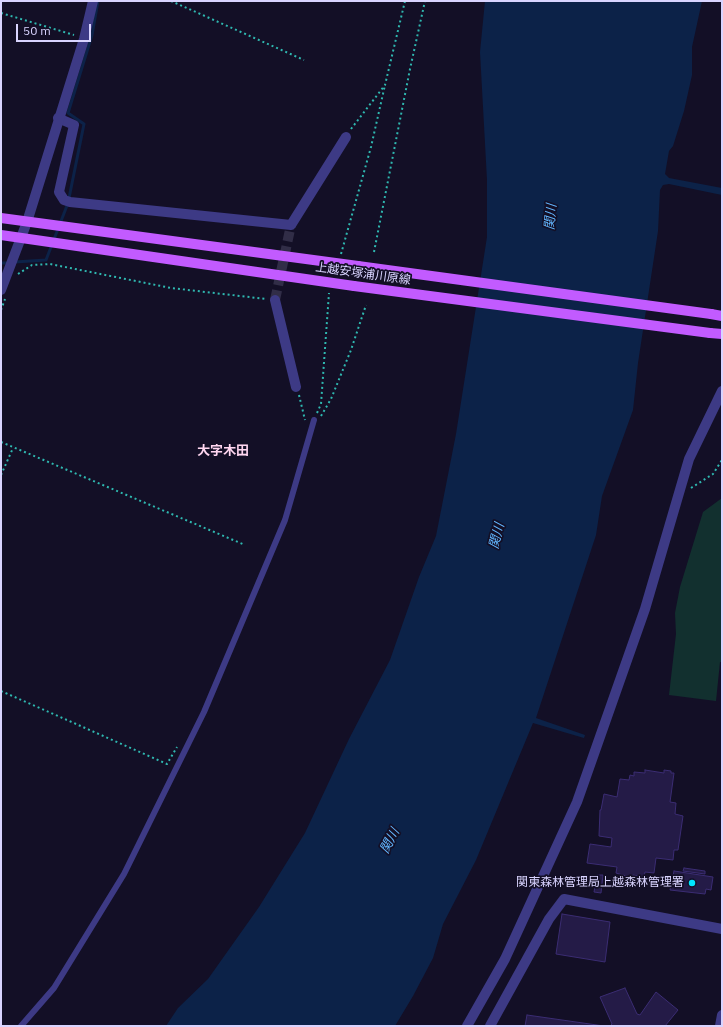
<!DOCTYPE html>
<meta charset="utf-8">
<style>
body{margin:0}
#map{position:relative;width:723px;height:1027px;overflow:hidden;background:#130f26;font-family:"IBM Plex Sans",sans-serif}
canvas{display:block}
.frame{position:absolute;inset:0;border:2px solid #d9d4ff;pointer-events:none}
.scale{position:absolute;left:16px;top:24px;width:75px;height:18px;box-sizing:border-box;border:2px solid #d9d4ff;border-top:0;padding-left:5px;font-size:12px;line-height:14px;white-space:nowrap;color:#d9d4ff;-webkit-text-stroke:3px #130f26;paint-order:stroke}
</style>
<div id="map">
<canvas width="723" height="1027"></canvas>
<div class="frame"></div>
<div class="scale">50 m</div>
</div>
<script>
const c = document.querySelector('canvas').getContext('2d');
c.lineJoin = 'round';
function fillPath(path, color) {
  c.fillStyle = color;
  c.fill(path, 'evenodd');
}
function toPath(rows) {
  const path = new Path2D();
  for (const r of rows) {
    path.moveTo(r[0], r[1]);
    for (let i = 2; i < r.length; i += 2) path.lineTo(r[i], r[i + 1]);
  }
  return path;
}
function stroke(path, color, width, dash) {
  c.strokeStyle = color;
  c.lineWidth = width;
  c.lineCap = dash ? 'butt' : 'round';
  c.setLineDash(dash || []);
  c.stroke(path);
}
function label(font, color, halo, rows, align = 'center') {
  c.font = font + ' "IBM Plex Sans","Noto Sans JP",sans-serif';
  c.lineWidth = 3.5;
  c.setLineDash([]);
  c.textBaseline = 'middle';
  c.strokeStyle = halo;
  c.fillStyle = color;
  for (const [text, x, y, turn = 0] of rows) {
    c.save();
    c.translate(x, y);
    c.rotate((+turn || 0) * Math.PI / 180);
    c.textAlign = isNaN(turn) ? turn : align;
    if (halo) c.strokeText(text, 0, 0);
    c.fillText(text, 0, 0);
    c.restore();
  }
}
fillPath(toPath([
 [722,498,722,662,720,662,716,701,669,695,676,634,675,613,680,587,703,512]
]), '#12302f');
fillPath(toPath([
 [485,1,702,1,692,47,692,75,684,111,673,146,669,151,665,174,669,178,722,188,722,195,669,184,663,185,660,190,658,231,638,363,633,410,602,496,596,535,536,718,585,735,584,738,533,723,476,860,443,924,433,958,413,996,395,1026,166,1026,178,1008,208,979,259,907,305,833,349,739,390,660,419,577,436,536,456,434,487,237,487,180,480,52]
]), '#0c2248');
stroke(toPath([
 [15,262,46,260,68,203,84,124,68,113,92,35,98,1],
 [1,263,9,263]
]), '#0c2248', 3);
const building = toPath([
 [645,770,664,773,664,770,671,771,671,773,674,773,670,802,676,803,675,814,683,816,678,850,674,850,673,860,656,858,654,873,645,872,644,877,633,875,633,878,616,873,617,867,587,863,590,844,611,847,612,838,599,836,600,810,601,810,604,794,617,797,620,779,629,780,630,775,634,776,634,772,645,773,645,770],
 [684,868,705,871,705,874,683,871,684,868],
 [674,871,713,877,711,890,706,889,705,894,670,890,674,871],
 [597,875,603,875,601,893,594,892,597,875],
 [562,914,610,922,605,962,556,954,562,914],
 [625,988,637,1014,640,1015,656,992,678,1010,665,1026,610,1026,612,1024,600,997,625,988],
 [527,1015,604,1026,525,1026,527,1015]
]);
fillPath(building, '#241b47');
stroke(building, '#3b2d73', 1);
stroke(toPath([
 [275,300,291,225]
]), '#312d47', 10, [10, 5]);
stroke(toPath([
 [171,1,304,60],
 [1,13,74,35],
 [351,129,385,85,405,1],
 [374,252,410,69,425,1],
 [341,254,371,147,385,85],
 [18,274,32,265,50,264,171,288,266,299],
 [1,310,5,299],
 [299,395,305,420],
 [317,413,321,404,329,293],
 [321,416,331,399,351,350,366,305],
 [1,442,245,545],
 [1,475,13,448],
 [691,488,713,474,722,460],
 [1,691,167,764,177,747]
]), '#2fb8b0', 2, [2, 3]);
stroke(toPath([
 [21,1026,54,988,124,874,204,712,285,520,314,420]
]), '#3d3a85', 6);
stroke(toPath([
 [58,118,74,125,59,192,64,200,70,202,291,225,346,137],
 [275,300,296,387],
 [467,1026,505,959,577,802,645,609,689,459,722,391],
 [490,1026,549,919,564,899,722,929]
]), '#3d3a85', 10);
stroke(toPath([
 [1,290,27,222,84,39,93,1],
 [720,1026,722,1015]
]), '#3d3a85', 10);
stroke(toPath([
 [1,218,358,266],
 [1,235,354,286],
 [711,314,722,316],
 [710,333,722,334]
]), '#c25bff', 10);
stroke(toPath([
 [358,266,711,314],
 [354,286,710,333]
]), '#c25bff', 10);
for (const [x, y, r, color] of [
 [692,883,4,"#00e5ff"]
]) {
  const dot = new Path2D();
  dot.arc(x, y, r, 0, 2 * Math.PI);
  c.fillStyle = color;
  c.fill(dot);
  stroke(dot, '#130f26', 1.5);
}
label('12px', '#d9d4ff', '#130f26', [
 ["上越安塚浦川原線",363,274,8]
]);
label('12px', '#d9d4ff', '#130f26', [
 ["関東森林管理局上越森林管理署",684,883]
], 'right');
label('italic 13px', '#62b6ff', '#130f26', [
 ["関川",551,217,-85],
 ["関川",497,536,-76],
 ["関川",390,841,-62]
]);
label('bold 13px', '#ffd6f0', '#130f26', [
 ["大字木田",223,451]
]);
</script>
